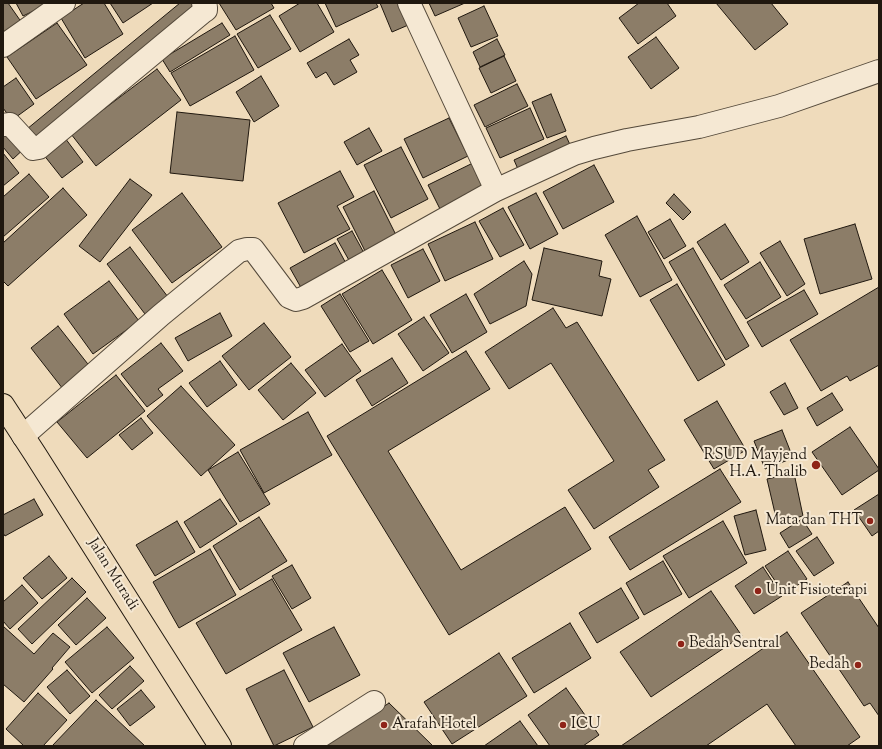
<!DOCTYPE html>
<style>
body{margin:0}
#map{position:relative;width:882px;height:749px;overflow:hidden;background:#efdbbb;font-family:"Sorts Mill Goudy",serif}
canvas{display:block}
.frame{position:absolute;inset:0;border:4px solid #20180f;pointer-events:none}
</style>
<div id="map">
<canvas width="882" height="749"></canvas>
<div class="frame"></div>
</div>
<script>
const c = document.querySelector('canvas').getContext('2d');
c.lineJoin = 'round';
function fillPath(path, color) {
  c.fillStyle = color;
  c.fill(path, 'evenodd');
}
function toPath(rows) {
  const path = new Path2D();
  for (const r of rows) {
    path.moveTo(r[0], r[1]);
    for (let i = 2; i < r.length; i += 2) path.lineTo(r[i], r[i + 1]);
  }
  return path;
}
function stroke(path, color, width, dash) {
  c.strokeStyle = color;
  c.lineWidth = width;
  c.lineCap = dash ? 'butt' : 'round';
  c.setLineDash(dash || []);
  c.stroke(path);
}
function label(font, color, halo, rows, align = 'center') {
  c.font = font + ' "Sorts Mill Goudy",serif';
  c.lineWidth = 4;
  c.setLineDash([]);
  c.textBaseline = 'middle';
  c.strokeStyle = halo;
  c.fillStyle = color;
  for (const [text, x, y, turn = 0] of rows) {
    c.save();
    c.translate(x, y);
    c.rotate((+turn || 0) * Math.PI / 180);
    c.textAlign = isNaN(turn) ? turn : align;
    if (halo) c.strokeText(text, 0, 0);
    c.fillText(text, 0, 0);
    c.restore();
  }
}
const building = toPath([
 [3,3,8,3,22,23,3,36,3,3],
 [16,3,47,3,48,4,23,16,16,3],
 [84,3,104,3,123,34,85,58,61,18,84,3],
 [110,3,153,3,123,23,110,3],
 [180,3,197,3,39,142,27,129,180,3],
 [219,3,271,3,274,8,236,30,219,3],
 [300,3,317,3,334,32,300,52,279,16,300,3],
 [325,3,376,3,378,7,336,27,325,3],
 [380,3,405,3,413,23,392,32,380,3],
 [429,3,465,3,435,16,429,3],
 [639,3,667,3,676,16,638,44,619,18,639,3],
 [716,3,771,3,788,24,755,50,716,3],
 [484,6,498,36,471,47,458,18,484,6],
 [270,15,291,49,258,68,237,34,270,15],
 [57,23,87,65,36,99,7,57,57,23],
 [222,23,230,35,170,72,162,59,222,23],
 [235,36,254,70,190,106,171,73,235,36],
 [656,37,679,68,651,89,628,57,656,37],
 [349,39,359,55,350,60,357,72,334,85,326,72,316,78,307,63,349,39],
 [497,39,505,55,480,67,473,52,497,39],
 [504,56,516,81,491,93,479,68,504,56],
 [157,69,181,100,96,166,71,134,157,69],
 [261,76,279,106,254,122,236,92,261,76],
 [16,78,34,104,12,120,3,108,3,87,16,78],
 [517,84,528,106,485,127,474,105,517,84],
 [551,94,566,131,547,138,532,102,551,94],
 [530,108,544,139,500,158,486,128,530,108],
 [177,112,250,120,243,181,170,173,177,112],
 [449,118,468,156,423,178,404,139,449,118],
 [369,128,382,151,357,165,344,142,369,128],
 [3,130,27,146,13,159,3,147,3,130],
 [566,136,573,151,521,176,514,160,566,136],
 [65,138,83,162,62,178,43,154,65,138],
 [401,147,428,199,391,218,364,165,401,147],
 [3,153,19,173,3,186,3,153],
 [475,162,488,189,441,211,428,185,475,162],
 [594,165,614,202,563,229,543,192,594,165],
 [340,171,354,197,337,206,350,229,304,253,278,203,340,171],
 [29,174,49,197,3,237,3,197,29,174],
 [130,179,152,195,100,262,79,246,130,179],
 [63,188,87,215,8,286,3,281,3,243,63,188],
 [374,191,397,237,366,253,343,207,374,191],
 [182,193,222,247,172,283,132,230,182,193],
 [536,193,558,234,530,249,508,207,536,193],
 [674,194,691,212,683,220,666,203,674,194],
 [503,208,524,245,500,257,479,221,503,208],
 [637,216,672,280,640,297,605,235,637,216],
 [670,219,686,246,664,259,648,232,670,219],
 [475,222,493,259,445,281,428,244,475,222],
 [725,224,749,262,721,280,697,242,725,224],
 [855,224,872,279,820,294,804,239,855,224],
 [352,231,364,253,350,262,337,239,352,231],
 [780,241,805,284,787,296,760,253,780,241],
 [335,243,349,269,304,293,290,268,335,243],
 [130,247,168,297,145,314,107,264,130,247],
 [544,248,602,261,599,276,611,279,602,316,532,300,544,248],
 [693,248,749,346,726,360,669,262,693,248],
 [423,249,440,281,408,298,391,265,423,249],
 [524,261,532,274,526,306,490,324,474,294,524,261],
 [760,262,781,297,746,319,724,285,760,262],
 [382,270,412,320,373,344,342,294,382,270],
 [109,281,139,321,93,354,64,314,109,281],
 [677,284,725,365,698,381,650,300,677,284],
 [879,287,879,365,850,381,847,376,821,391,790,340,879,287],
 [804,290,818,314,762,347,747,322,804,290],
 [340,294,369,341,350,352,321,306,340,294],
 [466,294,487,332,452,353,430,315,466,294],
 [553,308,566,328,577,322,665,460,648,470,659,487,594,529,568,490,614,461,551,363,509,389,485,352,553,308],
 [220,313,232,336,188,361,175,338,220,313],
 [424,317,449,353,423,371,398,334,424,317],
 [264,323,291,357,249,390,222,356,264,323],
 [58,326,91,368,63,389,31,348,58,326],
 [161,343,183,371,158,389,163,395,147,407,121,374,161,343],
 [342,344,361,371,325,397,305,370,342,344],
 [466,351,490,389,388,451,461,570,565,507,591,549,449,635,327,436,466,351],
 [392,358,408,383,372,406,356,380,392,358],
 [220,361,237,385,207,407,189,383,220,361],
 [291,363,316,393,283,420,258,390,291,363],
 [116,375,145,411,87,458,57,422,116,375],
 [785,383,798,408,784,415,770,392,785,383],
 [181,386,235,445,201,476,147,416,181,386],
 [832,393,843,410,817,426,807,408,832,393],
 [717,401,746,450,714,469,684,420,717,401],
 [308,412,332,455,264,493,240,450,308,412],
 [141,418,153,433,132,450,119,435,141,418],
 [850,427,879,469,879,470,842,495,812,452,850,427],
 [782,430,793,458,765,469,754,441,782,430],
 [238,452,270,504,240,522,208,470,238,452],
 [720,469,741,502,630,570,609,537,720,469],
 [794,473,803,516,777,522,767,479,794,473],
 [879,494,879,531,872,536,854,510,879,494],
 [34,499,43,515,5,536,3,533,3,515,34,499],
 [220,499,237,524,200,548,184,522,220,499],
 [756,510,766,550,745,555,734,516,756,510],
 [259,517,287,561,240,590,213,546,259,517],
 [802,519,812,534,789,548,780,533,802,519],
 [177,521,195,552,155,576,136,545,177,521],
 [723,521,747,563,689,598,663,556,723,521],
 [817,537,834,563,814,576,796,551,817,537],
 [210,549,236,595,179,628,153,582,210,549],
 [788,551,807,579,784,594,765,566,788,551],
 [49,556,67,578,42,599,23,578,49,556],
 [663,561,682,594,644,615,626,583,663,561],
 [292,565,311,598,292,609,272,576,292,565],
 [763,567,782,596,754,614,735,586,763,567],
 [72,578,86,592,32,644,18,629,72,578],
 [272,579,302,630,226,674,196,623,272,579],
 [848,582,879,628,879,716,870,703,864,706,801,613,848,582],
 [22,585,38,603,10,629,3,621,3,602,22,585],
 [621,588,639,618,597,643,579,613,621,588],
 [711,591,742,636,651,697,620,652,711,591],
 [87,598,106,618,76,645,58,625,87,598],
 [570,623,591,658,534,693,512,658,570,623],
 [3,626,34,654,53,633,70,647,52,668,53,669,24,702,3,684,3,626],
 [107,627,134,658,92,693,65,662,107,627],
 [334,627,360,675,309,702,283,653,334,627],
 [787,632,860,737,847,746,796,746,767,704,706,746,621,746,787,632],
 [499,653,527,696,452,744,424,702,499,653],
 [130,666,144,681,112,709,99,695,130,666],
 [67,670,90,696,70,714,47,687,67,670],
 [284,670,313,727,274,746,246,689,284,670],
 [566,688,599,735,583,746,550,746,528,715,566,688],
 [141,690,155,707,130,726,117,709,141,690],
 [38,693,67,720,43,746,24,746,6,729,38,693],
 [96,700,145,746,52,746,96,700],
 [389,703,433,746,326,746,389,703],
 [520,721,538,746,484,746,520,721]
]);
fillPath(building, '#8c7d68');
stroke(building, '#20180f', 1);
const street = toPath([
 [409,3,496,190],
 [3,46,64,3],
 [3,125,10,124,33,149,39,148,203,12,206,10,206,7,203,3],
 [23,436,161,315,239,251,247,249,253,249,289,297,296,300,303,298,496,190,574,154,594,148,627,140,699,127,779,106,879,71],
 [305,746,374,702]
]);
const highway = toPath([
 [3,405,35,454,220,746]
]);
stroke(street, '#54493a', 24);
stroke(highway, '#20180f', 24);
stroke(street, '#f5e8d3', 22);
stroke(highway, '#efdbbb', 22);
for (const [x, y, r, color] of [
 [816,465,5,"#8f2418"],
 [870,521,4,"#8f2418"],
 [758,591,4,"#8f2418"],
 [681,644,4,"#8f2418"],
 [858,665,4,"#8f2418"],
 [384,725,4,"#8f2418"],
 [563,725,4,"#8f2418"]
]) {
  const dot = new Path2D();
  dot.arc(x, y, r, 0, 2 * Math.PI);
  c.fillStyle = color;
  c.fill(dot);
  stroke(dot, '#f5e8d3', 1.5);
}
label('15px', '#20180f', '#f5e8d3', [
 ["RSUD Mayjend",807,456,"right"],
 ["H.A. Thalib",807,473,"right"],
 ["Mata dan THT",862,521,"right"],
 ["Unit Fisioterapi",766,591],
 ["Bedah Sentral",689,644],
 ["Bedah",850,665,"right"],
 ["Arafah Hotel",392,725],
 ["ICU",571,725]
], 'left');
label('15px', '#20180f', '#f5e8d3', [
 ["Jalan Muradi",112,575,58]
]);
</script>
